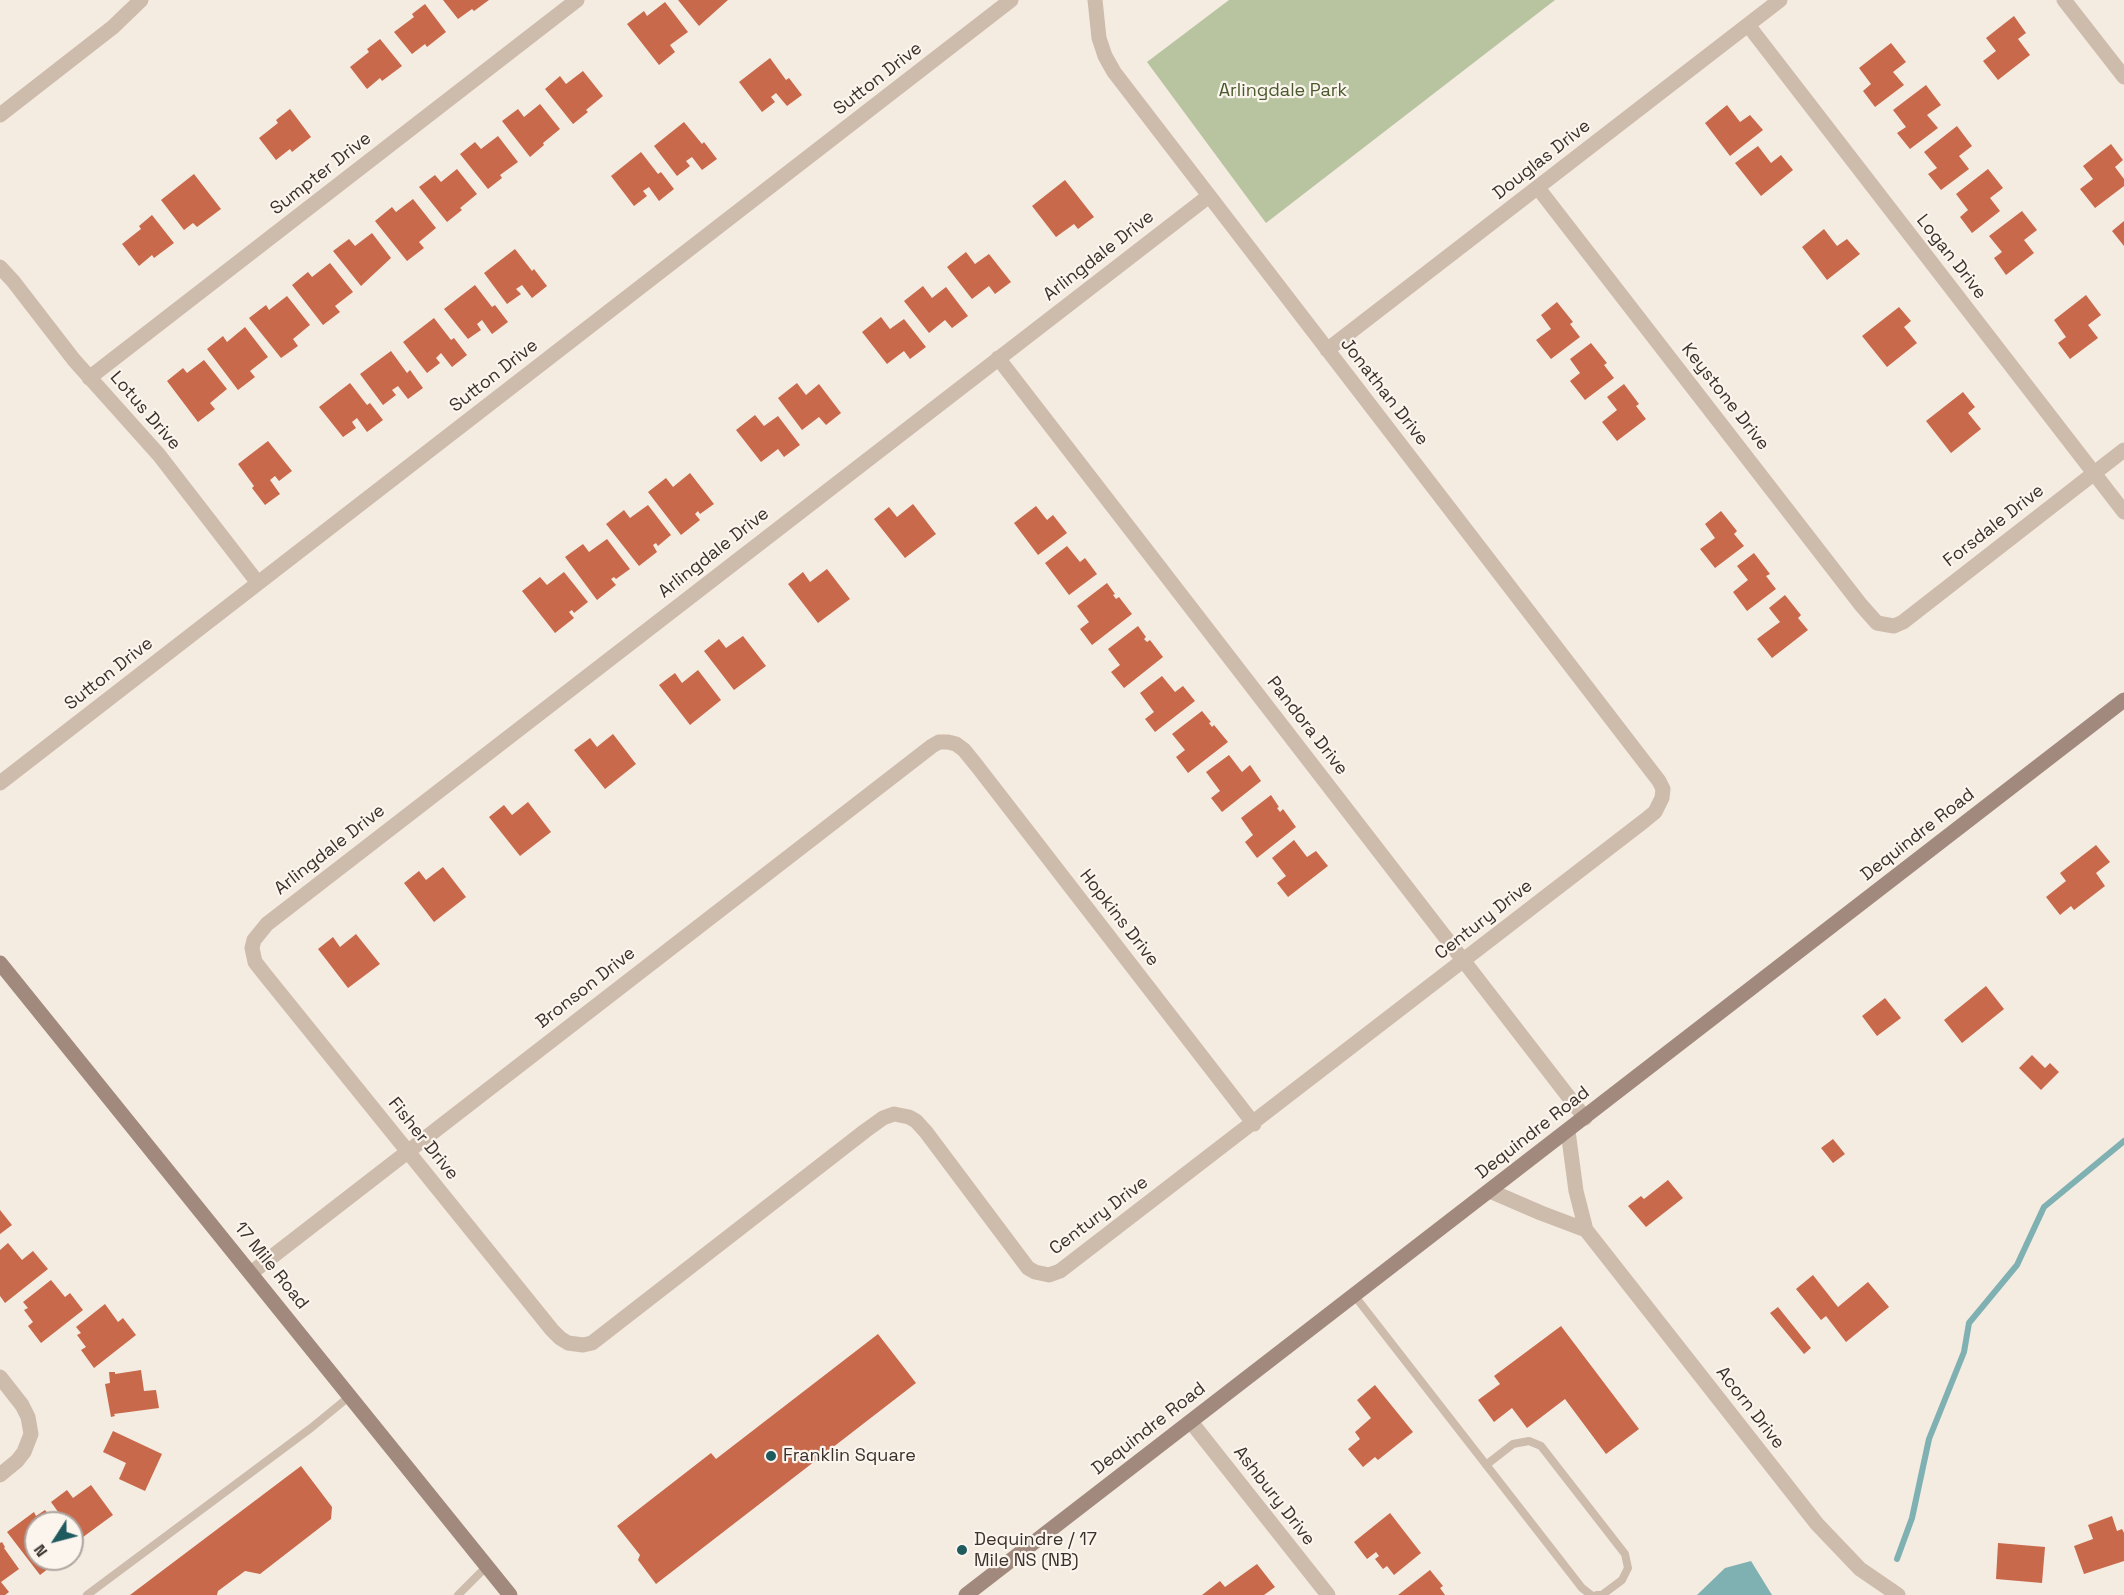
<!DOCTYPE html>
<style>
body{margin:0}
#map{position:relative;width:2124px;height:1595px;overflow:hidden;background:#f4ebe1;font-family:"Space Grotesk",sans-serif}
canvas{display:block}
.north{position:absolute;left:24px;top:1511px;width:60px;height:60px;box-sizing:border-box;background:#fbf5ee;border:2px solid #aea6a0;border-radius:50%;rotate:234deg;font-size:16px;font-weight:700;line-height:24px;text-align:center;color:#3b302b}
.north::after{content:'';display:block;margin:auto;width:21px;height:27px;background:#1f5a5e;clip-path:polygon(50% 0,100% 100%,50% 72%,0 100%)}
</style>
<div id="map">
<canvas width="2124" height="1595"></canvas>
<div class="north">N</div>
</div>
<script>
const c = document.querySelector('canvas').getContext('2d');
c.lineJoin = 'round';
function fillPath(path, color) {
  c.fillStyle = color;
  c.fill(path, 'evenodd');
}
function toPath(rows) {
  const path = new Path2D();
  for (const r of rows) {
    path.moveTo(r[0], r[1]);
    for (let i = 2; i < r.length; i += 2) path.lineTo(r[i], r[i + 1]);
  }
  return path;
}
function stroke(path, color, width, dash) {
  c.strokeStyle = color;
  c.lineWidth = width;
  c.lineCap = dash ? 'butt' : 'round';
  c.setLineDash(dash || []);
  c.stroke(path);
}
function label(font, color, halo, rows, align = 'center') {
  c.font = font + ' "Space Grotesk",sans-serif';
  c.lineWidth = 4.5;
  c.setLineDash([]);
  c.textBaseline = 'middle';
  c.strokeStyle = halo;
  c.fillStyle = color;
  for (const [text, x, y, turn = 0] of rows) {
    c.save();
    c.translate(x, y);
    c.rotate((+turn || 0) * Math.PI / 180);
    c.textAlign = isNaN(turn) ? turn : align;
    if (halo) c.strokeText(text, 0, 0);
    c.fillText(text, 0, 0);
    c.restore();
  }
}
fillPath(toPath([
 [1229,0,1555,0,1266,223,1147,62]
]), '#b8c4a0');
fillPath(toPath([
 [1751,1561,1772,1595,1697,1595,1725,1568]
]), '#7fb0b2');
stroke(toPath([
 [1897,1559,1912,1518,1929,1439,1964,1352,1969,1323,2017,1265,2044,1207,2124,1141]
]), '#7fb0b2', 6);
fillPath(toPath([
 [443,0,489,0,474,11,472,9,458,19],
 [678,0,728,0,699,26],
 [665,2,688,32,670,45,675,52,659,65,627,24,644,11,647,16],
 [425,4,446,32,427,47,425,44,412,54,394,32,414,17,412,14],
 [2014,16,2026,33,2018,39,2030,55,1998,80,1983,61,1996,51,1986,38],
 [380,39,402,66,382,81,380,78,367,89,350,67,369,52,367,49],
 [1891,43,1906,62,1893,72,1904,85,1875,107,1863,91,1871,84,1859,68],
 [770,58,786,80,789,78,802,95,787,106,776,93,771,97,775,102,762,112,739,82],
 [583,71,603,96,586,110,588,112,573,124,545,89,560,76,566,84],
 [1926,85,1941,105,1927,115,1938,128,1910,149,1897,133,1906,127,1893,110],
 [540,104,560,129,543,143,544,145,530,157,502,121,518,109,524,117],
 [1727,105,1740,122,1750,115,1763,130,1730,156,1705,123],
 [290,109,311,137,292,152,290,149,276,160,259,138,278,123,276,120],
 [684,122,702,144,704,142,717,159,702,170,692,157,686,161,690,166,677,176,654,146],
 [1957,126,1972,146,1959,156,1969,169,1941,190,1928,174,1937,168,1924,152],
 [498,136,518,162,500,175,502,178,488,189,460,154,475,142,481,149],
 [2111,144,2123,160,2115,167,2124,179,2124,186,2095,208,2080,189,2093,179,2083,166],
 [1758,146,1771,163,1781,155,1793,170,1761,196,1735,163],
 [641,152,658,174,661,172,674,189,659,201,649,187,643,191,647,196,634,206,611,176],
 [457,169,477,194,460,208,462,210,447,222,419,187,435,175,441,182],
 [1988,169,2003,188,1990,198,2000,211,1972,233,1960,217,1968,210,1956,194],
 [194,174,221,209,197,227,193,223,184,230,161,200],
 [1065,180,1094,217,1078,229,1074,224,1056,237,1032,206],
 [413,199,436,228,419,242,424,248,407,261,375,221,392,207,396,212],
 [2022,211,2037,230,2024,240,2034,253,2006,275,1994,258,2002,252,1989,236],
 [152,215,174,243,154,258,152,255,139,266,122,244,141,229,139,226],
 [2124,221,2124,246,2112,231],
 [1824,229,1837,246,1847,239,1860,254,1827,280,1802,247],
 [372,233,391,258,361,286,333,251,349,239,355,246],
 [515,249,532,271,534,269,547,286,532,298,522,285,516,289,521,294,507,304,484,273],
 [966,252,975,264,989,254,1011,282,995,294,989,286,972,299,947,267],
 [330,263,353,292,335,306,340,312,323,325,292,285,308,272,312,277],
 [475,285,492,307,495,305,508,322,492,334,482,320,477,324,481,330,468,339,444,309],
 [923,286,932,298,946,287,968,316,952,328,945,320,929,333,904,301],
 [2086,295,2101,315,2088,325,2098,338,2070,359,2058,343,2066,337,2054,320],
 [287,296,310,325,293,339,298,346,281,358,249,318,266,305,269,310],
 [1557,302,1573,322,1570,324,1580,337,1551,359,1536,340,1551,329,1541,315],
 [1899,307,1911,321,1904,327,1917,343,1887,367,1862,336],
 [881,317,890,329,904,319,926,347,910,359,904,351,887,364,862,332],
 [434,318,451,340,454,338,467,355,452,367,441,353,436,358,440,363,427,373,403,342],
 [245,327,268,357,250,371,255,377,238,390,207,349,223,336,227,342],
 [1591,343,1607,363,1604,365,1614,378,1585,400,1570,381,1580,373,1570,359],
 [391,351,407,373,410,370,423,388,408,399,398,386,392,390,396,395,383,405,360,374],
 [204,360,227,389,210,403,215,409,198,422,167,381,183,368,187,373],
 [350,383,367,405,370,403,383,420,367,432,357,418,352,422,356,428,343,437,319,407],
 [797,383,806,395,819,384,841,413,826,425,819,417,802,430,778,398],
 [1624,384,1639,404,1636,406,1646,419,1617,441,1602,422,1617,410,1607,397],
 [1963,392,1975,407,1968,413,1981,429,1951,453,1926,421],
 [755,415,764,426,778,416,800,445,784,457,778,449,761,462,736,430],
 [268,441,292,471,279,481,275,476,270,480,280,494,265,505,252,488,254,486,238,464],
 [690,473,714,504,700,514,698,511,695,514,700,520,681,535,648,492,666,478,673,487],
 [913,504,936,534,905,558,874,519,889,507,897,517],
 [648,505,671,535,658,546,656,543,653,545,657,552,639,566,606,524,624,510,630,518],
 [1036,506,1047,520,1053,515,1067,533,1038,555,1014,523],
 [1721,511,1737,531,1734,534,1744,546,1715,568,1700,549,1715,538,1705,524],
 [607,539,630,569,616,579,614,577,611,579,616,585,597,600,565,557,583,544,589,552],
 [1067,546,1080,562,1085,558,1097,574,1069,595,1045,563],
 [1754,553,1770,574,1766,576,1776,589,1747,611,1733,592,1748,580,1737,566],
 [827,569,850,599,818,623,788,584,803,572,810,582],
 [564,572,588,602,574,613,572,610,569,612,574,618,555,633,522,591,540,577,547,585],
 [1107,583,1115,594,1113,595,1116,599,1119,597,1132,614,1092,645,1080,629,1089,622,1077,606],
 [1785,595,1801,615,1798,618,1808,630,1772,658,1757,639,1780,622,1769,608],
 [1138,626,1146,637,1144,639,1147,642,1150,640,1163,657,1124,688,1111,672,1120,665,1108,649],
 [743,636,766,666,734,690,704,651,719,639,726,648],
 [698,670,721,700,690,725,659,685,675,673,682,683],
 [1162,676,1175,692,1183,686,1195,701,1155,732,1145,719,1154,712,1140,693],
 [1202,711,1211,722,1209,723,1212,727,1214,725,1228,742,1188,773,1176,757,1185,750,1172,734],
 [613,734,636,764,605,789,574,750,590,738,597,747],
 [1229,755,1242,772,1250,765,1261,781,1222,812,1211,798,1220,791,1206,772],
 [1271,795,1279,807,1277,808,1280,812,1283,809,1296,827,1257,858,1245,842,1253,835,1241,818],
 [528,802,551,832,520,856,489,817,504,805,512,815],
 [1294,840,1307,857,1316,851,1328,866,1288,897,1277,883,1286,876,1272,858],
 [2096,845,2110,862,2096,873,2105,886,2074,910,2071,906,2060,915,2046,897,2066,881,2060,873],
 [443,867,466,897,434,922,404,883,419,871,426,880],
 [356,934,380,964,348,988,318,949,333,937,340,947],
 [1986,986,2004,1009,1962,1043,1944,1020],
 [1885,998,1901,1018,1877,1036,1862,1016],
 [2032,1055,2045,1068,2050,1063,2059,1072,2041,1090,2019,1068],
 [1833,1139,1845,1154,1833,1163,1821,1148],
 [1668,1180,1683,1198,1646,1227,1628,1206,1641,1196,1644,1199],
 [0,1210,12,1225,0,1234],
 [8,1243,22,1260,33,1251,48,1269,5,1303,0,1296,0,1250],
 [1813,1275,1838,1307,1868,1282,1889,1307,1846,1342,1826,1316,1821,1320,1796,1289],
 [51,1280,65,1297,70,1293,83,1310,41,1343,28,1326,33,1322,24,1310,28,1308,23,1302],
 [105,1304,118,1322,123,1318,136,1335,94,1368,81,1350,86,1347,77,1335,81,1333,76,1327],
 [1778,1307,1811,1348,1804,1354,1770,1313],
 [1561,1326,1639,1429,1606,1454,1565,1399,1527,1428,1512,1408,1494,1422,1478,1400,1500,1384,1494,1376],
 [878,1334,916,1383,656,1584,638,1560,640,1555,617,1526,711,1453,716,1459],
 [141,1370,144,1391,156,1390,159,1408,114,1414,115,1416,111,1417,105,1384,110,1383,109,1372,115,1372,115,1374],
 [1375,1385,1413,1432,1378,1460,1375,1457,1363,1467,1348,1449,1360,1439,1355,1432,1371,1418,1357,1400],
 [113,1431,162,1454,145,1491,119,1479,126,1463,103,1452],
 [301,1466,332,1507,331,1519,260,1574,245,1571,218,1591,217,1595,130,1595],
 [91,1485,113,1515,79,1540,72,1531,72,1523,66,1523,51,1502,67,1490,73,1498],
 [45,1510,55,1523,36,1523,36,1559,55,1559,57,1562,40,1575,7,1532,34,1512,36,1516],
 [1390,1513,1421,1553,1394,1575,1387,1566,1383,1569,1375,1559,1379,1556,1376,1552,1367,1559,1354,1542],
 [2112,1516,2117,1531,2122,1529,2124,1533,2124,1561,2084,1574,2074,1546,2093,1539,2088,1525],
 [2,1542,5,1547,4,1548,19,1569,1,1582,9,1592,5,1595,0,1595,0,1543],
 [1998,1543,2045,1547,2042,1583,1996,1579],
 [1257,1564,1275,1587,1264,1595,1202,1595,1220,1581,1225,1587],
 [1430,1570,1443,1586,1440,1588,1445,1595,1398,1595]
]), '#c8694b');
stroke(toPath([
 [1354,1295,1582,1588,1591,1595],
 [1486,1465,1513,1444,1529,1441,1541,1446,1625,1554,1628,1568,1622,1580,1602,1595,1597,1595],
 [87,1595,311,1428,350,1396],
 [458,1595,487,1566]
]), '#cdbbac', 8);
stroke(toPath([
 [1095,0,1099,38,1105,56,1114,72,1659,781,1663,789,1662,798,1655,812,1644,821,1060,1271,1049,1275,1035,1272,1028,1268,926,1132,916,1121,909,1117,894,1114,883,1118,865,1131,592,1343,583,1345,568,1343,560,1338,552,1330,266,976,255,962,252,948,254,940,267,924,1209,196],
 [2064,0,2124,77],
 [1748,25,2124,512],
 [0,115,113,27,141,0],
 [1538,188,1861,605,1877,623,1894,626,1903,622,2124,450],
 [0,267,13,281,74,360,159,455,258,583],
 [1327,350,1780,0],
 [998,358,1585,1118],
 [89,378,577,0],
 [0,783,1011,0],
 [1568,1131,1576,1191,1586,1230,1817,1524,1860,1569,1898,1595],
 [1490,1191,1541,1213,1586,1230],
 [251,1273,932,746,939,742,948,742,956,744,964,750,977,766,1254,1124],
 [0,1377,22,1405,28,1417,31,1434,24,1452,17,1461,0,1475],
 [1191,1422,1328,1595]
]), '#cdbbac', 15);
stroke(toPath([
 [0,963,510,1595],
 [966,1595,2124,700]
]), '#a18a7d', 15);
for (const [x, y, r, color] of [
 [771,1456,6,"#1f5a5e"],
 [962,1550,6,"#1f5a5e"]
]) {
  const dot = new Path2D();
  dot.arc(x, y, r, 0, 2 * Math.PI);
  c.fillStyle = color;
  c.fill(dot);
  stroke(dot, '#fbf5ee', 2);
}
label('18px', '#3b302b', '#fbf5ee', [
 ["Sutton Drive",878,79,-38],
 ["Douglas Drive",1542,160,-38],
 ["Sumpter Drive",321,174,-38],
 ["Arlingdale Drive",1099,256,-38],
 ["Logan Drive",1951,257,52],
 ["Sutton Drive",494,376,-38],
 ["Jonathan Drive",1384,392,52],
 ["Keystone Drive",1725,397,52],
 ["Lotus Drive",145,411,49],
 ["Forsdale Drive",1994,526,-38],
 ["Arlingdale Drive",714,553,-38],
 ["Sutton Drive",109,674,-38],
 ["Pandora Drive",1307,726,52],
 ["Dequindre Road",1918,835,-38],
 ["Arlingdale Drive",330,850,-38],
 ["Hopkins Drive",1119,918,52],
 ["Century Drive",1484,920,-38],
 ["Bronson Drive",586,988,-38],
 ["Dequindre Road",1533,1133,-38],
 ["Fisher Drive",423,1139,51],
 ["Century Drive",1099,1216,-37],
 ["17 Mile Road",271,1266,51],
 ["Acorn Drive",1750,1408,52],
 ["Dequindre Road",1149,1429,-38],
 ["Ashbury Drive",1274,1496,52]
]);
label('18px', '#4a5a2e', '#fbf5ee', [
 ["Arlingdale Park",1283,91]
]);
label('18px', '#3b302b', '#fbf5ee', [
 ["Franklin Square",783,1456],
 ["Dequindre / 17",974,1540],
 ["Mile NS (NB)",974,1561]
], 'left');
</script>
